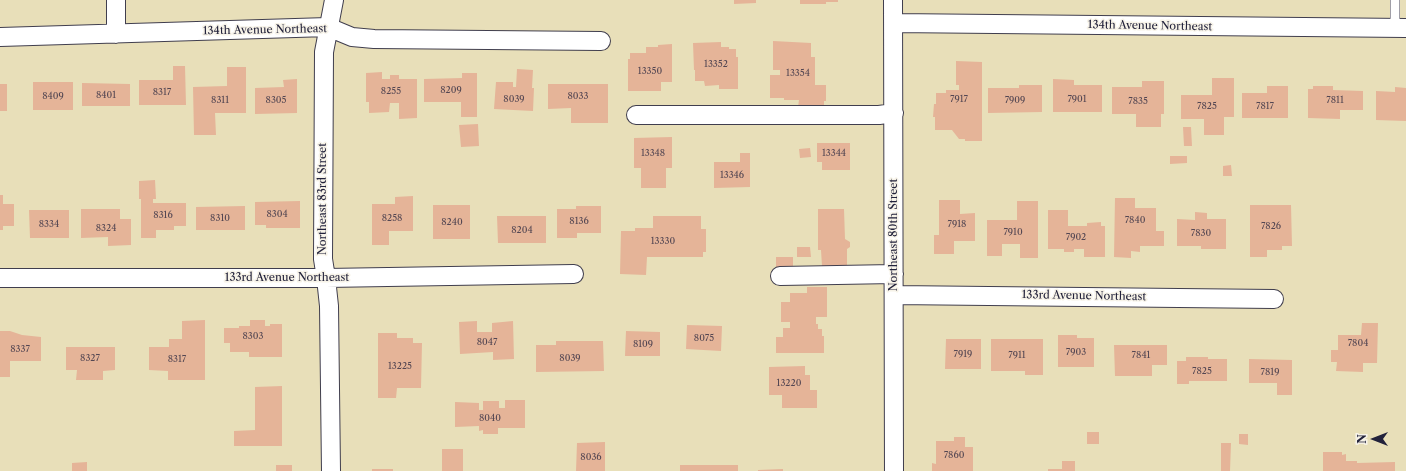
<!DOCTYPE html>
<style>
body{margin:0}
#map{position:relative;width:1406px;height:471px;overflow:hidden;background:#e8dfb9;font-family:"Libre Caslon Text",serif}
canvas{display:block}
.north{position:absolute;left:1354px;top:419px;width:40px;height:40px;-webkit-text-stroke:3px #f7f3e8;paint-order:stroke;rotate:270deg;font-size:11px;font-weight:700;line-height:16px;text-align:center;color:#22223b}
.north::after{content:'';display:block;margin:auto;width:14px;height:18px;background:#22223b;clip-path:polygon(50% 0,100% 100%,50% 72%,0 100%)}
</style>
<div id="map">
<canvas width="1406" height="471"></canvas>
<div class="north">N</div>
</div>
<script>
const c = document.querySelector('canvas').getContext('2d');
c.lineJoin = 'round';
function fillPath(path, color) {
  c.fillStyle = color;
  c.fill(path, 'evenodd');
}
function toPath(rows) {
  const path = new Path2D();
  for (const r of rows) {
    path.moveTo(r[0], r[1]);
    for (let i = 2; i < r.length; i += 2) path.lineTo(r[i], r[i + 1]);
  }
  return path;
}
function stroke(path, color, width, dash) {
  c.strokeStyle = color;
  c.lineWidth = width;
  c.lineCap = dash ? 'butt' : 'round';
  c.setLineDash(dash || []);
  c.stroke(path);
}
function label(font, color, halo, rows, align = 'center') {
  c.font = font + ' "Libre Caslon Text",serif';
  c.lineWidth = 3;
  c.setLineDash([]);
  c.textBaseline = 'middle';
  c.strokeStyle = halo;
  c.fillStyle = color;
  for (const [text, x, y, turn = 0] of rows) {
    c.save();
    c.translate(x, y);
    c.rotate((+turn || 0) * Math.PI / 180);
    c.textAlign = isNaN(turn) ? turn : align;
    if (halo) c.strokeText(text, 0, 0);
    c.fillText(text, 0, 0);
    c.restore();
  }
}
fillPath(toPath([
 [734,0,756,0,756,3,734,4],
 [800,0,838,0,838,2,826,2,826,4,800,4],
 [773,41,811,43,811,57,815,57,815,85,826,85,826,101,824,101,824,107,798,107,799,100,784,100,784,98,770,98,770,75,780,75,780,70,773,70],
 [721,42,721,47,729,47,729,49,736,49,736,57,738,57,738,89,719,89,719,85,705,86,704,81,695,81,695,70,694,70,693,43],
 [672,44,672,82,661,82,661,91,628,91,628,59,630,59,630,53,646,53,646,47,658,47,658,45],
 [956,61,982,62,982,141,965,141,965,139,959,139,952,130,935,130,935,117,933,117,934,104,936,104,936,93,946,93,946,90,959,90,959,85,956,85],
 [173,66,185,66,186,105,139,105,139,80,173,80],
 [227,67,246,67,246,113,215,113,216,135,194,135,193,87,227,86],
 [517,69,533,70,532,88,534,88,533,111,494,109,496,82,513,82,513,87,516,87],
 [382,72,382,79,390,79,390,75,399,75,399,79,417,79,417,118,399,119,399,103,390,103,389,112,369,113,369,102,366,102,366,73],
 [462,73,477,73,477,117,461,117,461,102,424,102,424,79,462,78],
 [1212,78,1234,78,1234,117,1224,117,1224,135,1204,135,1204,119,1181,119,1181,95,1212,95],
 [297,79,297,113,255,114,255,88,284,87,283,80],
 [1053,79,1074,80,1074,85,1102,85,1102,112,1053,112],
 [1142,81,1164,81,1164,114,1161,114,1161,127,1136,127,1136,114,1112,114,1112,87,1142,87],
 [33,82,73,82,73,110,33,110],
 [82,83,130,84,130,106,82,106],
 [0,84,7,84,7,111,0,111],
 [548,84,608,84,608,123,571,123,571,108,548,109],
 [1019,85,1042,85,1042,112,988,113,988,88,1019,88],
 [1267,86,1288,86,1288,118,1242,118,1242,93,1267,93],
 [1313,86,1333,86,1333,90,1363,91,1363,110,1340,110,1340,119,1308,118,1308,89,1313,89],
 [1395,87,1406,88,1406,121,1376,120,1376,91,1395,92],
 [478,124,479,146,461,147,459,125],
 [1183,127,1191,127,1192,146,1184,146],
 [672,137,672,168,666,168,666,188,641,188,641,168,634,168,634,138],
 [817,143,850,143,850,170,822,170,822,162,817,162],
 [810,148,811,157,800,158,799,149],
 [740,153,750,153,750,187,714,188,714,162,740,162],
 [1170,156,1187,156,1187,163,1170,164],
 [1231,165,1232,176,1223,176,1223,166],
 [155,180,156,199,153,199,153,203,186,203,186,226,174,226,174,230,156,230,156,238,141,238,141,199,139,199,139,181],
 [0,195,3,195,3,204,14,204,14,226,3,226,3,230,0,230],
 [413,196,413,231,389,231,389,245,372,245,372,204,395,204,395,197],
 [1115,198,1135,198,1135,208,1156,208,1156,231,1164,231,1164,246,1140,246,1140,252,1131,251,1131,258,1114,257],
 [939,200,960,200,960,214,975,213,975,241,954,241,954,254,934,254,934,235,939,235],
 [300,201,300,228,266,228,266,225,255,225,255,202],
 [1017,201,1038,201,1038,258,1020,258,1020,244,1002,244,1002,256,987,256,987,220,1017,220],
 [433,205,470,205,470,239,433,239],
 [1250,205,1291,205,1292,246,1282,246,1282,250,1267,250,1267,257,1250,257],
 [245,206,245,230,196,230,196,207],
 [576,206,601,206,601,233,577,233,577,238,557,238,557,209,576,209],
 [81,209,120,209,120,219,131,219,131,245,108,246,108,237,81,238],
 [818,209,844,209,845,239,850,242,850,247,847,249,847,266,822,266,821,250,818,250],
 [29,210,69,210,69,238,30,238],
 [1048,210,1068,210,1068,226,1087,226,1087,223,1101,222,1101,226,1105,226,1105,257,1084,257,1084,249,1074,249,1074,252,1064,252,1064,249,1048,249],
 [1195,212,1207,213,1207,219,1226,219,1226,249,1201,249,1201,246,1177,246,1177,219,1195,220],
 [497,216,546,216,546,243,498,243],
 [653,216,701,216,701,229,706,229,706,252,703,252,703,257,647,257,646,275,620,274,621,231,635,231,635,228,653,228],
 [797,247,810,247,811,257,797,257],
 [776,257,793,257,793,267,776,267],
 [807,287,827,287,827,317,816,317,816,324,818,324,818,329,822,329,822,336,824,336,824,353,776,353,776,337,783,337,783,328,790,328,790,322,781,322,781,302,790,302,790,293,807,293],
 [205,320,205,380,168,380,168,371,149,370,149,347,169,347,169,339,182,339,182,321],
 [250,320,265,320,265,326,270,326,270,324,282,324,282,357,249,357,249,352,230,352,230,343,224,343,224,328,239,328,239,326,250,326],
 [477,321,477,332,492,332,492,323,513,321,514,359,493,360,493,352,460,354,459,322],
 [1362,323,1378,323,1377,363,1363,363,1363,372,1336,371,1337,362,1331,362,1331,350,1338,350,1338,335,1361,335],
 [687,325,722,326,721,351,686,349],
 [0,331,10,331,22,335,41,337,41,361,10,361,10,377,0,377],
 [626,331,660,332,660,356,625,356],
 [378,333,397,333,397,338,413,338,413,343,422,343,421,388,397,388,396,398,378,398],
 [1058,335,1077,335,1077,338,1094,338,1094,367,1058,367],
 [946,339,981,339,981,369,945,369],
 [991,339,1043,339,1043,375,1025,375,1025,371,991,371],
 [556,341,603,341,604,371,536,372,536,345,556,345],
 [1114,345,1167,345,1167,365,1152,365,1152,376,1115,376],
 [66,347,115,347,115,370,103,371,103,380,76,380,77,370,66,370],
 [1186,357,1208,357,1208,359,1227,359,1227,381,1189,381,1189,384,1177,384,1177,361,1186,361],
 [1249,359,1292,360,1292,395,1277,395,1277,383,1249,383],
 [805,366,805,375,810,375,810,390,817,390,817,408,782,408,782,395,769,395,769,367],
 [282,386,282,446,234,446,234,431,255,430,255,387],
 [505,400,525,400,525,428,498,428,498,434,483,434,483,430,479,431,479,426,455,427,455,402,479,403,479,410,483,410,483,401,499,401,499,408,505,408],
 [1087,432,1099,432,1099,444,1087,444],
 [1239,434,1248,434,1248,445,1239,444],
 [954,437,965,437,965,447,973,447,973,471,932,471,932,463,936,464,936,441,954,441],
 [605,442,605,471,576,471,577,443],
 [1221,443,1231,443,1230,471,1221,471],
 [442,449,463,449,463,471,442,471],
 [1323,452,1342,452,1342,455,1346,454,1346,461,1357,461,1357,463,1395,462,1395,471,1323,471],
 [1062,461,1075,461,1075,471,1048,471,1048,469,1062,469],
 [87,462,87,471,72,471,72,463],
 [276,465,292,465,292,471,276,471],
 [680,465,738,465,738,471,680,471],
 [372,469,393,469,393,471,372,471],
 [783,469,783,471,758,471,758,470]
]), '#e5b498');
const service = toPath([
 [1395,0,1395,28]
]);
const minor = toPath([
 [893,0,894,471],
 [893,23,1406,28],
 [116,34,116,0],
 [0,37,328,27,352,37,374,39,601,41],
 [636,115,879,115,894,113],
 [780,276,894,274],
 [0,278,326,278,574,274],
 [894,295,1274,299],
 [331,471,329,306,326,278,323,259,324,52,334,0]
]);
stroke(service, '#403e4e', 10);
stroke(minor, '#403e4e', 20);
stroke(service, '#fff', 9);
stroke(minor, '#fff', 18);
label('9px', '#534652', null, [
 ["13352",716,64],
 ["13350",650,71],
 ["13354",798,73],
 ["8209",451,90],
 ["8255",391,91],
 ["8317",162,92],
 ["8401",106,95],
 ["8409",53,96],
 ["8033",578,96],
 ["8039",514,99],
 ["7917",959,99],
 ["7901",1077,99],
 ["8311",220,100],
 ["8305",276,100],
 ["7909",1015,100],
 ["7811",1335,100],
 ["7835",1138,101],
 ["7825",1207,106],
 ["7817",1265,106],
 ["13348",653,153],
 ["13344",834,153],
 ["13346",732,175],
 ["8304",277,214],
 ["8316",163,215],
 ["8310",220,218],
 ["8258",392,218],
 ["7840",1135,220],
 ["8136",579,221],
 ["8240",452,222],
 ["8334",49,224],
 ["7918",957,224],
 ["7826",1271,226],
 ["8324",106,228],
 ["8204",522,230],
 ["7910",1013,232],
 ["7830",1201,233],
 ["7902",1076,237],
 ["13330",663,241],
 ["8303",253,336],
 ["8075",704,338],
 ["8047",487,342],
 ["7804",1358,343],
 ["8109",643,344],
 ["8337",20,349],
 ["7903",1076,352],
 ["7919",963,354],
 ["7911",1017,355],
 ["7841",1141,355],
 ["8327",90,358],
 ["8039",570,358],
 ["8317",177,359],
 ["13225",400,366],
 ["7825",1202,371],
 ["7819",1270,372],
 ["13220",789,383],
 ["8040",490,418],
 ["7860",954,455],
 ["8036",591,457]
]);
label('11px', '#22223b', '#f7f3e8', [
 ["134th Avenue Northeast",1150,26,1],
 ["134th Avenue Northeast",265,30,-1],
 ["Northeast 83rd Street",323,199,-90],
 ["Northeast 80th Street",894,235,-90],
 ["133rd Avenue Northeast",287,278],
 ["133rd Avenue Northeast",1084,296,1]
]);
</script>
